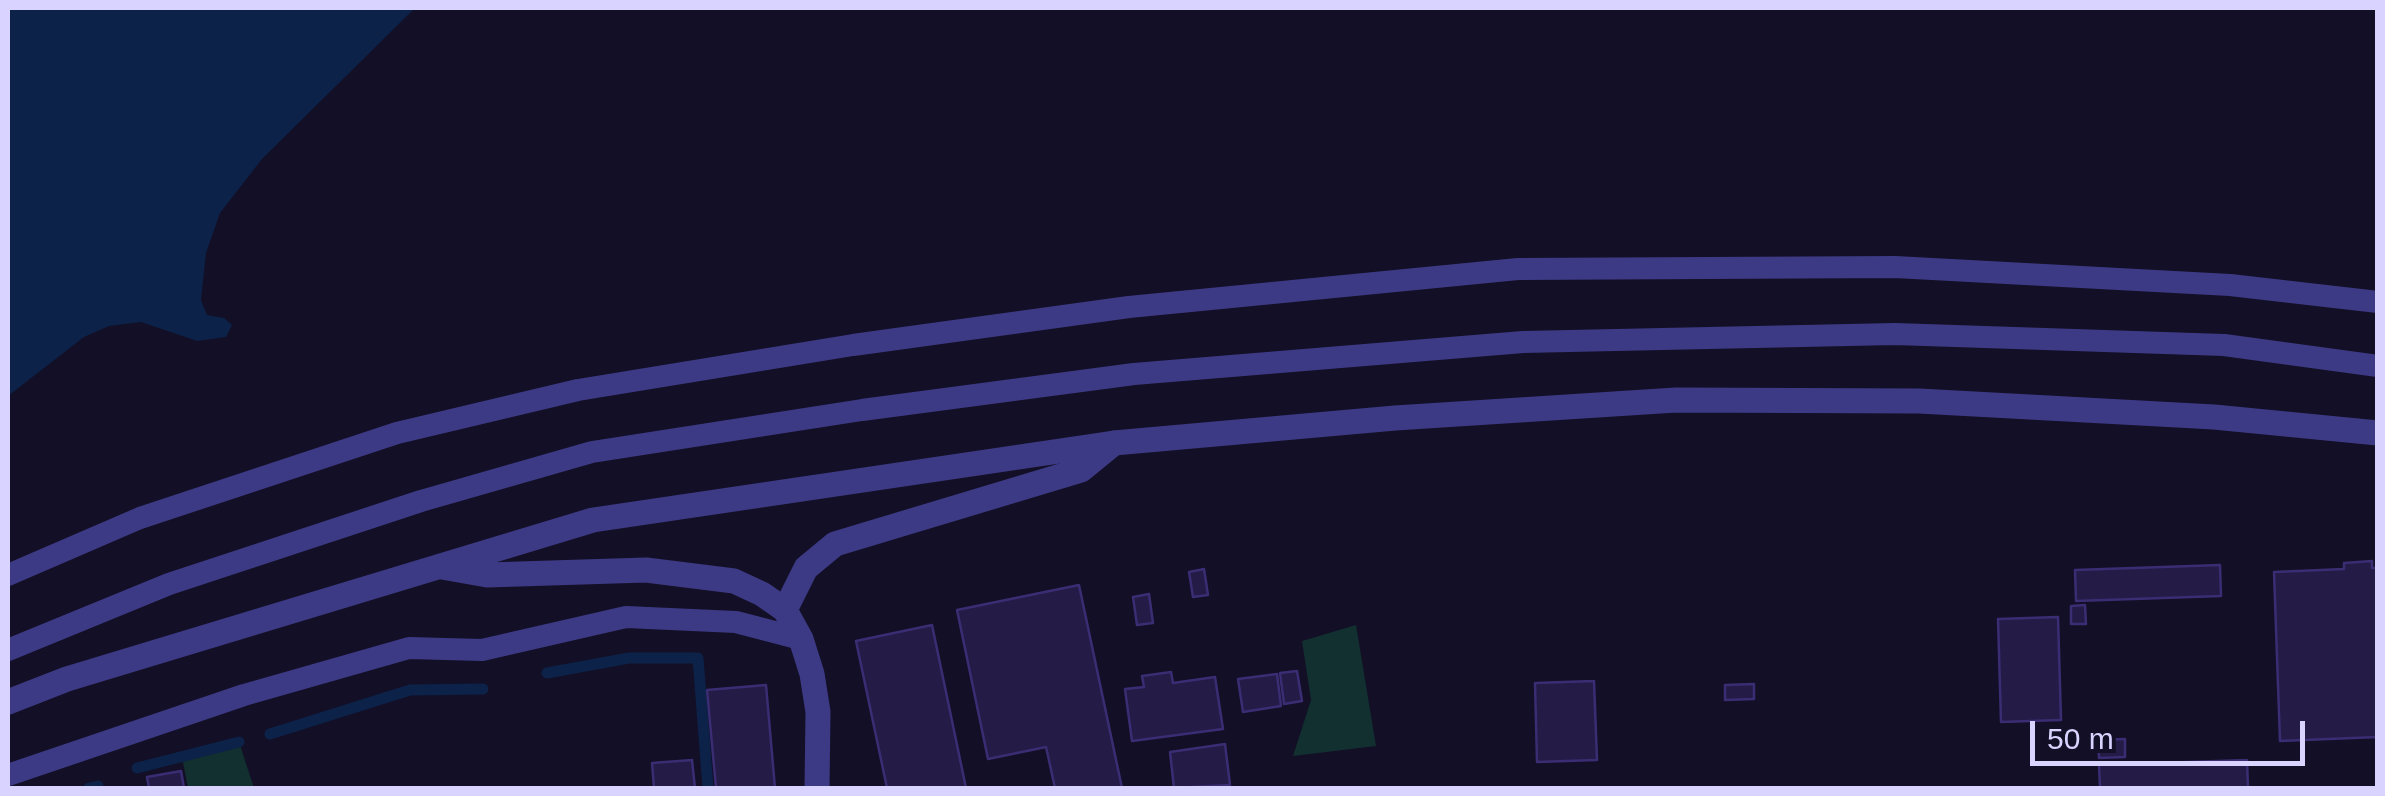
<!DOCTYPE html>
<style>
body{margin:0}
#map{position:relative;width:2385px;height:796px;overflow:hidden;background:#130f26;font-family:Helvetica,sans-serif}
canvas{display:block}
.frame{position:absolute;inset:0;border:10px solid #d9d4ff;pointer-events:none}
.scale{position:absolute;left:2030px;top:721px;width:275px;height:45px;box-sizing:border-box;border:5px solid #d9d4ff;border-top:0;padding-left:12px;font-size:30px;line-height:35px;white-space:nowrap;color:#d9d4ff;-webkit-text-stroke:8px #130f26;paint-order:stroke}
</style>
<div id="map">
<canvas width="2385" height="796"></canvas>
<div class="frame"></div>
<div class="scale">50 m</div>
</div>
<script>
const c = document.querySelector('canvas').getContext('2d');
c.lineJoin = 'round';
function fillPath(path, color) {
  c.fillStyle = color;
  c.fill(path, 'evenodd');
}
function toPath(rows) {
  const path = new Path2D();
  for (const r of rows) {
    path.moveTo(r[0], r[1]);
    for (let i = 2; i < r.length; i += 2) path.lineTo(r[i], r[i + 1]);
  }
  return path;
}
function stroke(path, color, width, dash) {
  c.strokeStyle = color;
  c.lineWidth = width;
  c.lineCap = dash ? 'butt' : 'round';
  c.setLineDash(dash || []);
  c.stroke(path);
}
fillPath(toPath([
 [1356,625,1376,746,1293,756,1311,700,1302,641],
 [239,742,254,788,188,788,182,757]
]), '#12302f');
fillPath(toPath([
 [8,8,415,8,262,159,220,213,206,253,201,300,207,315,224,318,232,325,226,337,197,341,141,322,109,326,84,337,8,396]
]), '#0c2248');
stroke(toPath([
 [547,673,629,658,698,658,708,788],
 [270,734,410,690,483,689],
 [137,768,239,742],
 [89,788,98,786]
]), '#0c2248', 11);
const building = toPath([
 [2372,561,2372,568,2378,568,2378,737,2280,741,2274,572,2344,569,2344,563,2372,561],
 [2220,565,2221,596,2076,601,2075,570,2220,565],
 [1204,569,1208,595,1193,597,1189,572,1204,569],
 [1079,585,1122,788,1055,788,1046,747,988,759,957,610,1079,585],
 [1149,594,1153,623,1137,625,1133,597,1149,594],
 [2085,605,2086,624,2071,624,2071,606,2085,605],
 [2058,617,2061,720,2001,722,1998,619,2058,617],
 [932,625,966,788,887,788,856,641,932,625],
 [1297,671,1302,701,1284,704,1280,673,1297,671],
 [1171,672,1173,683,1215,677,1223,729,1132,741,1125,689,1144,687,1142,676,1171,672],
 [1277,674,1281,706,1243,712,1238,679,1277,674],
 [1594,681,1597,760,1537,762,1535,683,1594,681],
 [1754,684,1754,699,1725,700,1725,685,1754,684],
 [766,685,775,788,716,788,707,690,766,685],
 [2125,739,2125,757,2099,758,2098,740,2125,739],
 [1225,744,1230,785,1174,788,1170,752,1225,744],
 [692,760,695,788,654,788,652,763,692,760],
 [2247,760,2248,788,2100,788,2099,765,2247,760],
 [181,771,184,788,149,788,147,777,181,771]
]);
fillPath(building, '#241b47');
stroke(building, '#3b2d73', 2.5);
stroke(toPath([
 [8,575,140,518,397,433,578,390,853,345,1129,307,1518,269,1895,267,2230,285,2378,302],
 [8,650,169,584,421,501,592,452,862,410,1134,374,1523,342,1895,334,2224,345,2378,366],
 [8,775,244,695,409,648,482,650,626,617,736,622,801,639]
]), '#3d3a85', 22);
stroke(toPath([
 [785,610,806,568,835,544,1081,470,1114,443]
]), '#3d3a85', 25);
stroke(toPath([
 [442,567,487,575,646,570,734,581,762,594,785,610,801,639,812,674,818,712,817,788],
 [8,702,67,679,593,520,1114,443,1395,418,1676,400,1919,401,2214,417,2378,433]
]), '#3d3a85', 25);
</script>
